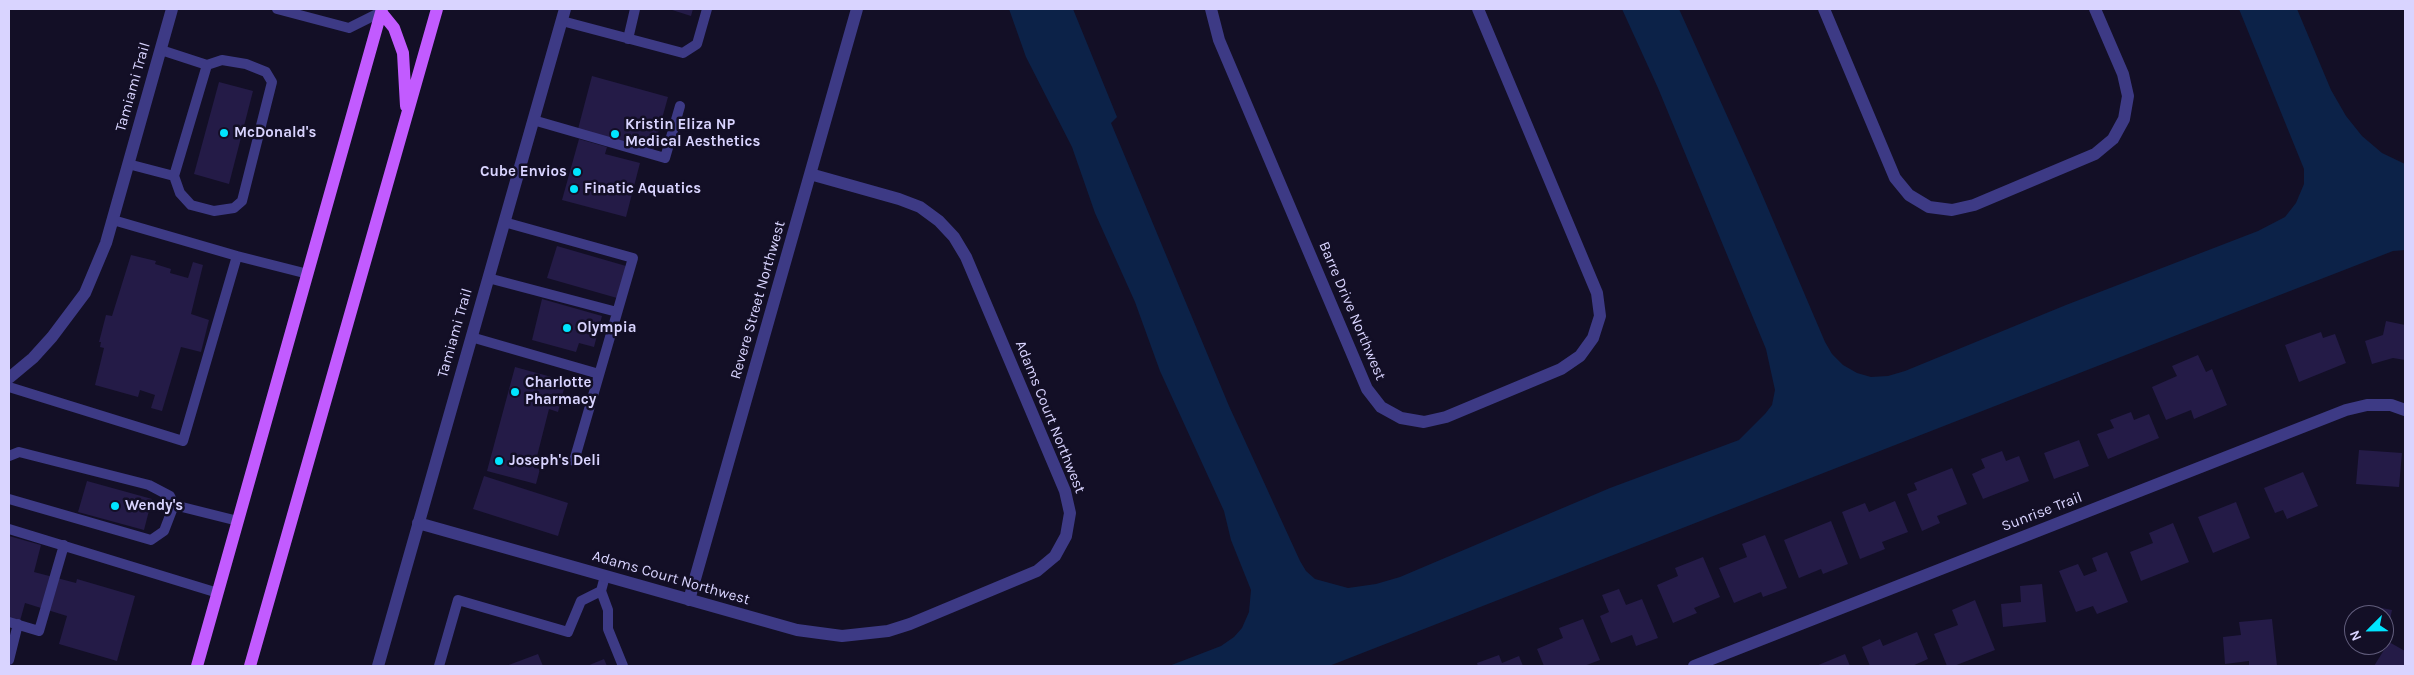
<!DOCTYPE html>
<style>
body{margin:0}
#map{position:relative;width:2414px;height:675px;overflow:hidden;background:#130f26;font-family:Karla,sans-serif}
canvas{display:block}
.frame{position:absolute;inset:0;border:10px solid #d9d4ff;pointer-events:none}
.north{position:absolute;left:2344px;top:605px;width:50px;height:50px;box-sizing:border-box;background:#130f26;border:1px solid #625e7d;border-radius:50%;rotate:247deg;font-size:14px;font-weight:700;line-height:20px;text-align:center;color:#d9d4ff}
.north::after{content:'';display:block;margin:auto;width:18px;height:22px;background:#00e5ff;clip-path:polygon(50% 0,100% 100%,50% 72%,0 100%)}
</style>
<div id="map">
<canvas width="2414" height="675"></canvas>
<div class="frame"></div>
<div class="north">N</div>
</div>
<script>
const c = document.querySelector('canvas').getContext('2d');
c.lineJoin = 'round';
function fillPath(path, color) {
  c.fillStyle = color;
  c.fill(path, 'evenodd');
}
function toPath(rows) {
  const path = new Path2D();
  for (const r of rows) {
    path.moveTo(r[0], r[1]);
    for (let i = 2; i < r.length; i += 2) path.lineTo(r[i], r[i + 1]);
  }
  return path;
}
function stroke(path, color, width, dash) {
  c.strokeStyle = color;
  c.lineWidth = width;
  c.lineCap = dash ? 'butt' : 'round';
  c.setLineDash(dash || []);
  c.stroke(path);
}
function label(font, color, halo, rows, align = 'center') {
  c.font = font + ' Karla,sans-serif';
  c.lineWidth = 5;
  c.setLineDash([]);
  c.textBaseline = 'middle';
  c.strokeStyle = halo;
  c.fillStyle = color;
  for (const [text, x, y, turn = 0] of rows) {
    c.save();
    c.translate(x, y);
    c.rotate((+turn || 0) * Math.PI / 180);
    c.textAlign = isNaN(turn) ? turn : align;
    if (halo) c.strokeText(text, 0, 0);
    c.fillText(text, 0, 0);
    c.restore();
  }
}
fillPath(toPath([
 [1009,9,1073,9,1117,117,1111,123,1229,406,1300,561,1306,571,1315,579,1348,588,1376,584,1400,577,1610,488,1739,440,1765,414,1772,405,1775,390,1766,349,1658,88,1622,9,1679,9,1755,178,1825,342,1832,354,1843,365,1857,373,1871,377,1888,376,1905,371,2066,305,2258,231,2285,217,2296,203,2304,184,2304,169,2239,9,2297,9,2331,90,2346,116,2362,136,2382,153,2405,164,2405,250,2393,251,2200,326,1329,666,1169,666,1221,646,1234,637,1242,628,1249,612,1251,590,1231,540,1224,511,1160,371,1135,302,1095,213,1072,147,1026,57]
]), '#0c2248');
fillPath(toPath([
 [669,9,693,9,691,16],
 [592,76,668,97,653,151,578,129],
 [219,82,253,91,229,184,194,174],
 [579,139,607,147,605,154,640,163,626,217,562,200],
 [557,246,626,266,617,298,547,278],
 [131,255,156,261,155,264,171,269,170,273,188,278,193,262,203,265,191,314,209,320,201,352,181,347,162,411,151,408,155,395,140,390,138,397,95,385,104,348,100,347,101,342,99,342,106,315,112,316],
 [542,299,602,316,594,347,579,343,576,352,532,340],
 [2386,321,2405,325,2405,360,2393,358,2372,364,2365,341,2383,335],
 [2321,332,2323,338,2335,334,2346,363,2299,382,2285,345],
 [2198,355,2206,372,2212,369,2227,405,2194,419,2191,410,2166,420,2152,387,2177,376,2172,366],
 [515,367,566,381,558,412,549,409,534,468,540,469,536,484,487,471],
 [2131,412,2134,420,2149,414,2159,438,2108,459,2097,434,2114,428,2110,420],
 [2079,440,2089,466,2054,479,2044,453],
 [2359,450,2402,453,2399,487,2356,484],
 [2002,451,2006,461,2019,456,2029,481,1983,499,1972,474,1985,468,1981,459],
 [1952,468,1967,504,1937,516,1940,523,1922,531,1907,494,1917,490,1914,483],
 [2303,472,2318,506,2287,519,2283,510,2275,513,2264,488],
 [484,476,568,503,558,536,473,509],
 [87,481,152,499,144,530,78,512],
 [1895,501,1908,532,1882,542,1885,549,1860,559,1842,512,1865,503,1869,512],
 [2236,502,2250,538,2213,553,2198,517],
 [1831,521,1848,564,1823,574,1821,569,1799,578,1784,540],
 [2173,523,2189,562,2141,581,2130,552,2153,543,2149,533],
 [1765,535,1787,588,1763,597,1761,592,1734,603,1719,568,1747,557,1742,544],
 [9,536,41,545,34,572,76,583,77,579,135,596,117,661,59,644,67,616,25,603,18,628,9,626],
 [2107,552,2128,602,2097,614,2093,606,2076,612,2059,571,2078,564,2084,576,2097,571,2092,558],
 [1703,557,1720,597,1694,608,1697,613,1673,623,1657,585,1678,576,1675,568],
 [2042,584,2046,622,2003,627,2001,604,2021,602,2020,586],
 [1619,589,1626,605,1642,599,1658,638,1636,646,1632,635,1611,643,1600,616,1609,612,1602,595],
 [1975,600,1995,650,1954,666,1947,666,1934,634,1958,625,1952,610],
 [2371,606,2392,610,2387,634,2384,634,2384,615,2369,615],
 [1583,619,1600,660,1584,666,1544,666,1537,649,1563,638,1559,628],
 [2272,619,2277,666,2249,666,2249,661,2225,664,2223,637,2241,635,2239,622],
 [1917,632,1928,659,1912,666,1870,666,1862,647,1880,639,1883,646],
 [2389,642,2405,651,2405,666,2374,666],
 [538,654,543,666,506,666],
 [1845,654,1850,666,1816,666],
 [1499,655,1502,663,1519,656,1523,666,1478,666,1477,663],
 [604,659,607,666,587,666]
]), '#241b47');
stroke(toPath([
 [277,9,349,28,381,12],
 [562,21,683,53,697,44,707,9],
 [628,39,635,9],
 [533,120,665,158,680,106],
 [128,164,174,176,207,65,161,50],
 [174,176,180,193,191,205,214,211,234,208,242,201,272,82,266,72,246,64,222,60,207,65],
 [504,222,633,258,574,461],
 [237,256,308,274],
 [488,278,617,312],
 [471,337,599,374],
 [9,387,183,441,237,256,113,220],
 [9,456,19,452,149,485,170,496,174,505],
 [9,499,151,540,164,531,174,505,238,521],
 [9,529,218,593],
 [601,591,608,610,608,629,623,666],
 [9,622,39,631,64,545],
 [9,660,18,624],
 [439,666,458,600,568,632,581,601,601,591,605,576]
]), '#3d3a85', 10);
stroke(toPath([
 [1211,9,1219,40,1367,389,1381,407,1401,418,1424,422,1446,417,1561,369,1580,356,1593,338,1600,316,1597,293,1478,9],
 [1824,9,1895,178,1909,195,1929,207,1952,210,1974,205,2095,154,2113,139,2124,119,2128,96,2123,74,2095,9],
 [9,378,33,358,52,337,85,293,106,243,172,9],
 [418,523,797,630,842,636,888,631,910,624,1037,571,1055,556,1066,536,1070,513,1065,491,966,257,954,237,939,221,920,207,899,199,810,174],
 [689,600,857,9],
 [378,666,565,9],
 [1694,666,2346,410,2367,405,2391,405,2405,410]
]), '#3d3a85', 12);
stroke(toPath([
 [381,12,394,28,403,53,406,106],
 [197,666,382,9],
 [250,666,437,9]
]), '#c25bff', 12);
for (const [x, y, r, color] of [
 [224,133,5,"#00e5ff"],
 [615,134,5,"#00e5ff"],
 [577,172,5,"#00e5ff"],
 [574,189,5,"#00e5ff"],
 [567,328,5,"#00e5ff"],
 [515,392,5,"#00e5ff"],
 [499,461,5,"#00e5ff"],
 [115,506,5,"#00e5ff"]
]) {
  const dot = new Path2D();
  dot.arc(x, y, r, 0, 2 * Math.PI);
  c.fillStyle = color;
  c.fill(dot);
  stroke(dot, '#130f26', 2);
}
label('15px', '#d9d4ff', '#130f26', [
 ["Tamiami Trail",133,87,-74],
 ["Revere Street Northwest",758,300,-74],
 ["Barre Drive Northwest",1352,311,67],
 ["Tamiami Trail",455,333,-74],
 ["Adams Court Northwest",1050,417,68],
 ["Sunrise Trail",2042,512,-21],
 ["Adams Court Northwest",671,578,16]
]);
label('bold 15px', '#d9d4ff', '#130f26', [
 ["Kristin Eliza NP",625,125],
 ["Medical Aesthetics",625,142],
 ["McDonald's",234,133],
 ["Cube Envios",567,172,"right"],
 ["Finatic Aquatics",584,189],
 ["Olympia",577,328],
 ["Charlotte",525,383],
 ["Pharmacy",525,400],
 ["Joseph's Deli",509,461],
 ["Wendy's",125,506]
], 'left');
</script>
